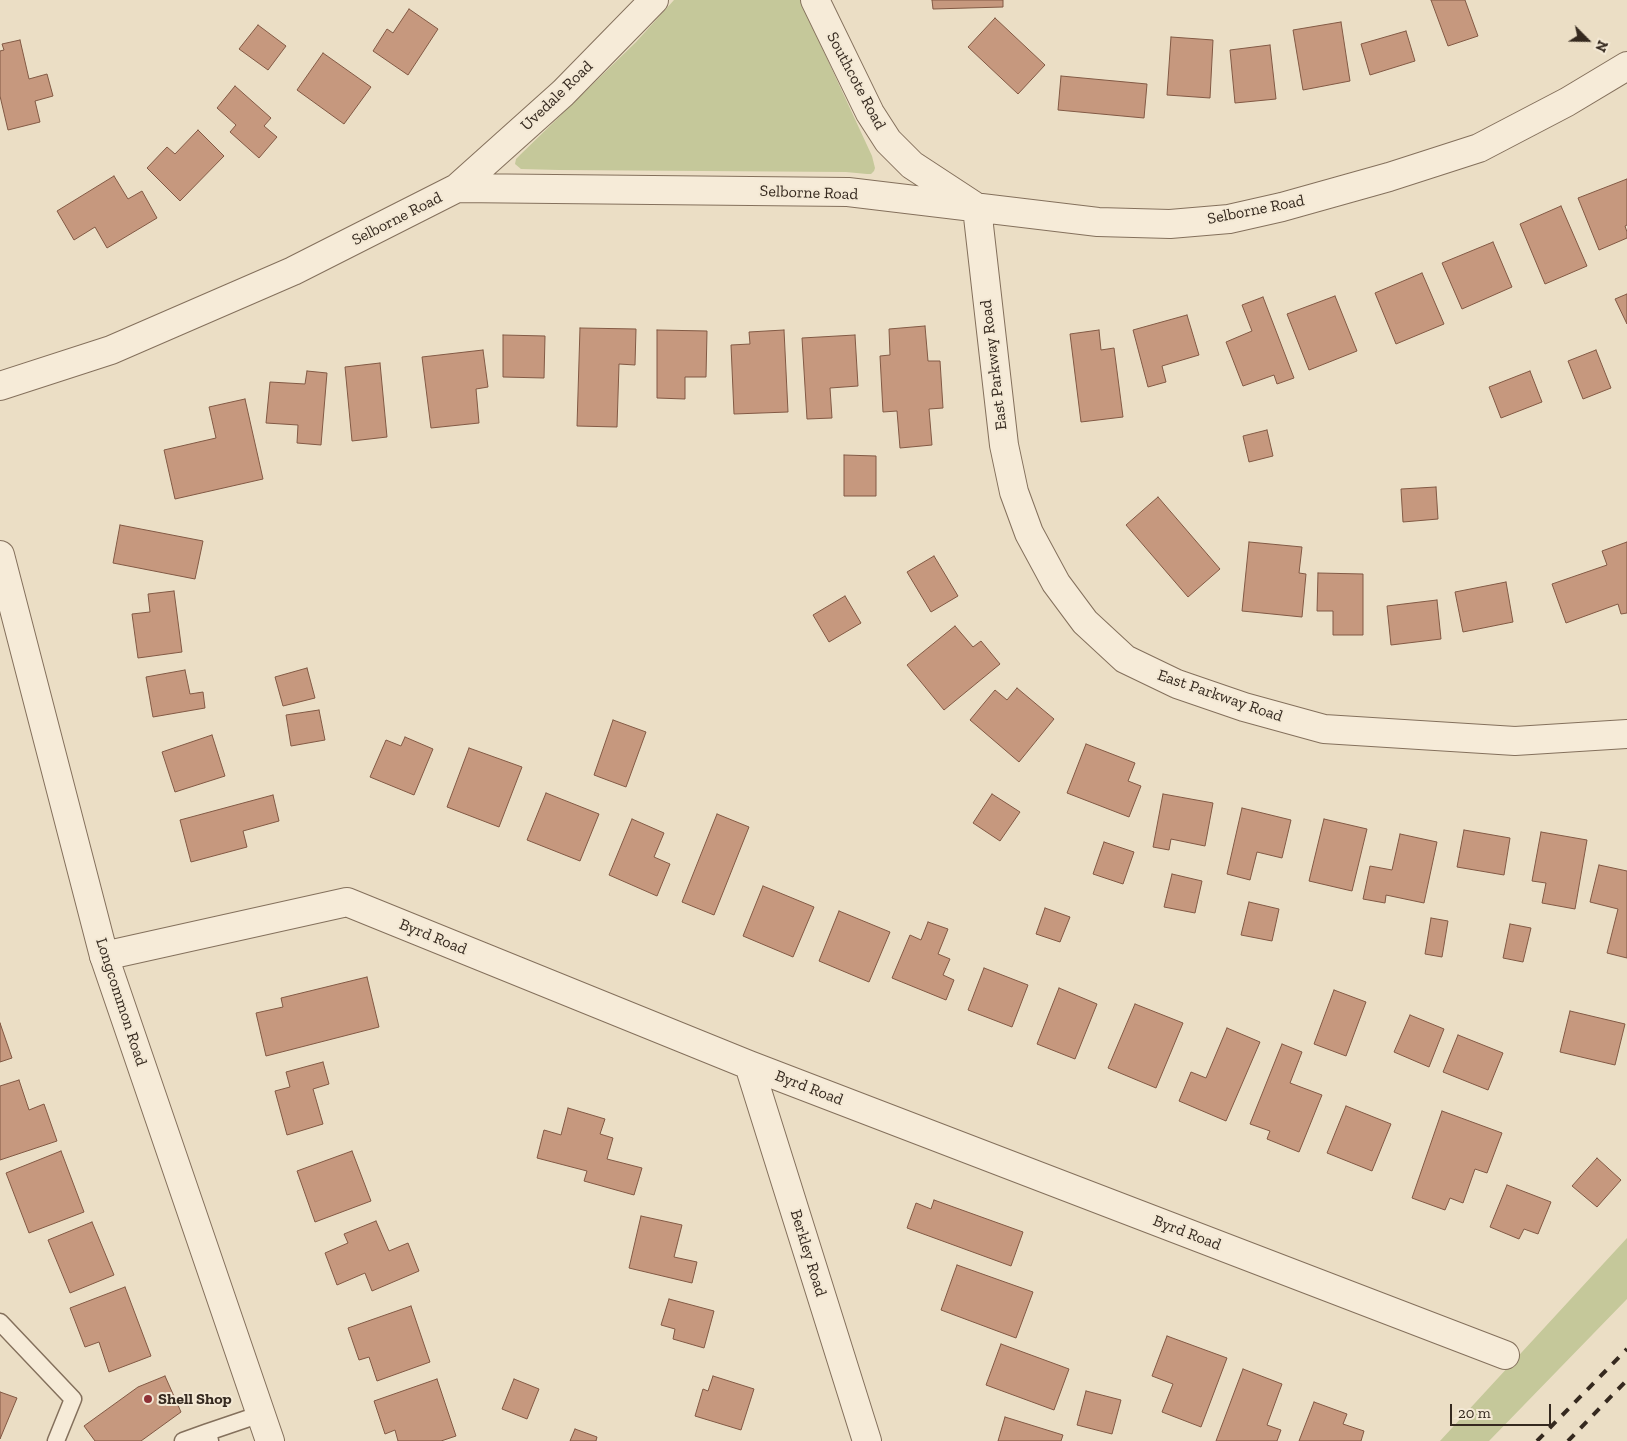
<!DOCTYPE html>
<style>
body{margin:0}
#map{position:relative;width:1627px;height:1441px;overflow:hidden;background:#ebdec5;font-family:"Zilla Slab",serif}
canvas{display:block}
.north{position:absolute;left:1562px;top:15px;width:50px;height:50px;-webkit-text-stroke:4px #f3e8d4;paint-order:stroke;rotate:113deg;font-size:14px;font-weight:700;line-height:20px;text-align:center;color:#35291f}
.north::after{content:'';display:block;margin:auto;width:18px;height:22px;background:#35291f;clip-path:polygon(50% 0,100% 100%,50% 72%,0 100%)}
.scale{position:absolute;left:1450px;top:1404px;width:101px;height:22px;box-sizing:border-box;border:2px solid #35291f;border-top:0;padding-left:6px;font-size:15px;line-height:18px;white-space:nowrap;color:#35291f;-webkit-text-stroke:4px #f3e8d4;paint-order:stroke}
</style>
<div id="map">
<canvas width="1627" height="1441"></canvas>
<div class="north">N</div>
<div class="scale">20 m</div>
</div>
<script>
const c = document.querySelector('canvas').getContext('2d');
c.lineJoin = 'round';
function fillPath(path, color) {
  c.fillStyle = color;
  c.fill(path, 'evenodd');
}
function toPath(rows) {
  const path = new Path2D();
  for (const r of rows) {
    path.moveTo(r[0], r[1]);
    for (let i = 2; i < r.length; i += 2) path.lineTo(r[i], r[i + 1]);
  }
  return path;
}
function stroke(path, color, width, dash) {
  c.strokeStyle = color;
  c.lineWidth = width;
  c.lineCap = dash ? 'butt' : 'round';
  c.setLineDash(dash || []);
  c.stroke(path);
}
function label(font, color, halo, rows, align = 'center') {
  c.font = font + ' "Zilla Slab",serif';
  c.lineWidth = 4;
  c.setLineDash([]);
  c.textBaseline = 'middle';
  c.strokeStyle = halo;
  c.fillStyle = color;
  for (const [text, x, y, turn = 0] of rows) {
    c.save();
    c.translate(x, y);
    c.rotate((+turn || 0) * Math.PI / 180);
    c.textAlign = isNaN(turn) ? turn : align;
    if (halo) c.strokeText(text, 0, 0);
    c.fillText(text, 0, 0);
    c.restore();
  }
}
fillPath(toPath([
 [674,0,800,0,872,156,875,168,874,171,871,174,867,174,846,172,559,170,521,169,515,164,516,159,521,154,636,42],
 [1627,1238,1627,1299,1489,1441,1440,1441]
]), '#c5c89a');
const building = toPath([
 [932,0,1003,0,1003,7,933,9,932,0],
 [1431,0,1465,0,1478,36,1448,46,1431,0],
 [409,9,438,29,408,75,373,51,387,29,393,33,409,9],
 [995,18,1045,65,1018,94,968,47,995,18],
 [1341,22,1350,81,1303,90,1293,30,1341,22],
 [258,25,286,46,268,70,239,49,258,25],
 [1406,31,1415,61,1370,75,1361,44,1406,31],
 [1171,37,1213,40,1210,98,1167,95,1171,37],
 [20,40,29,79,47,74,53,96,35,101,40,122,8,130,0,96,0,51,4,50,2,44,20,40],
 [1270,45,1276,99,1235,103,1230,50,1270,45],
 [323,53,371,87,344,124,297,90,323,53],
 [1061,76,1147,84,1144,118,1058,110,1061,76],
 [235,86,271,118,264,126,277,137,259,158,230,132,236,125,217,108,235,86],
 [198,130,224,156,180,201,147,168,167,147,175,154,198,130],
 [114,176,128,199,142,191,157,218,107,248,95,227,74,240,57,211,114,176],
 [1627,179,1627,225,1625,226,1627,232,1627,238,1599,250,1578,198,1627,179],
 [1561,206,1587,266,1545,284,1520,224,1561,206],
 [1493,242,1512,287,1462,309,1442,263,1493,242],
 [1422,273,1444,324,1396,344,1375,293,1422,273],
 [1627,294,1627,324,1615,299,1627,294],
 [1335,296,1357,351,1309,370,1287,314,1335,296],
 [1263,297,1294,378,1277,384,1274,375,1243,386,1226,342,1252,331,1242,305,1263,297],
 [1187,315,1199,355,1162,366,1166,382,1148,387,1133,330,1187,315],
 [925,326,928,361,940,361,943,408,929,409,932,445,900,448,897,411,883,412,880,356,890,355,889,329,925,326],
 [580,328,636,329,635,365,619,364,617,427,577,426,580,328],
 [657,330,707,331,706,377,685,377,685,399,657,398,657,330],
 [784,330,788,412,734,414,731,345,750,344,749,332,784,330],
 [1099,330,1101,350,1114,348,1123,417,1081,422,1070,334,1099,330],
 [503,335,545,336,544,378,503,377,503,335],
 [855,335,858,386,830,388,832,418,807,419,802,338,855,335],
 [483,350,488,387,476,389,479,423,431,428,422,357,483,350],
 [1596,350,1611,388,1583,399,1568,361,1596,350],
 [380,363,387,437,352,441,345,367,380,363],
 [307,371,327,373,321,445,297,443,298,425,266,423,270,382,305,384,307,371],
 [1530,371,1542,402,1501,418,1489,387,1530,371],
 [245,399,263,479,175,499,164,450,216,438,209,407,245,399],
 [1267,430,1273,456,1249,462,1243,436,1267,430],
 [844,455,876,456,876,496,844,496,844,455],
 [1436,487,1438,519,1403,522,1401,489,1436,487],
 [1158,497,1220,569,1188,597,1126,525,1158,497],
 [120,525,203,541,195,579,113,563,120,525],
 [1249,542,1302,547,1299,573,1306,574,1302,617,1242,611,1249,542],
 [1627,542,1627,613,1621,614,1618,604,1566,623,1552,584,1607,565,1602,551,1627,542],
 [934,556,958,596,931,612,907,572,934,556],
 [1318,573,1363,574,1363,635,1333,635,1333,611,1317,611,1318,573],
 [1506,582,1513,622,1463,632,1455,592,1506,582],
 [174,591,182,652,138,658,132,614,150,612,148,594,174,591],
 [845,596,861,623,829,642,813,615,845,596],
 [1437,600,1441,639,1391,645,1387,606,1437,600],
 [955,626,973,647,981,641,1000,664,944,710,907,665,955,626],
 [307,668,315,698,283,706,275,677,307,668],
 [185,670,190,694,203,692,205,708,153,717,146,677,185,670],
 [1017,688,1054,719,1019,762,970,720,995,690,1007,700,1017,688],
 [319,710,325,740,291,746,286,715,319,710],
 [613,720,646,732,626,787,594,775,613,720],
 [212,735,225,776,175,792,162,752,212,735],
 [405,737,433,749,414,795,370,777,386,740,401,746,405,737],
 [1086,744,1135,763,1128,781,1141,786,1129,817,1067,793,1086,744],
 [469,748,522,767,499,827,447,807,469,748],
 [546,793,599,814,580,861,527,840,546,793],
 [992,794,1020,812,1000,841,973,823,992,794],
 [1163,794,1213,803,1205,846,1171,839,1169,850,1153,847,1163,794],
 [273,795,279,821,243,831,247,847,191,862,180,820,273,795],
 [1242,808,1291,820,1282,858,1257,852,1250,880,1227,874,1242,808],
 [717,814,749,827,714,915,682,902,717,814],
 [632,819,664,833,654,857,670,864,657,896,609,875,632,819],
 [1324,819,1367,829,1352,891,1309,881,1324,819],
 [1464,830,1510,838,1504,875,1457,867,1464,830],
 [1541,832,1587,840,1575,909,1542,903,1546,883,1532,881,1541,832],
 [1400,834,1437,842,1424,903,1386,895,1385,903,1363,899,1370,866,1392,870,1400,834],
 [1104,842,1134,852,1123,884,1093,874,1104,842],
 [1599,865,1627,871,1627,958,1607,953,1618,909,1590,902,1599,865],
 [1172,874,1202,881,1195,913,1164,907,1172,874],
 [763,886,814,907,793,957,743,936,763,886],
 [1249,902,1279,909,1272,941,1241,935,1249,902],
 [1045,908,1070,917,1060,942,1036,934,1045,908],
 [839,911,890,932,869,982,819,961,839,911],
 [1431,918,1448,921,1442,957,1425,954,1431,918],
 [928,922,948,929,938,954,950,959,943,975,954,980,946,1000,892,978,910,935,921,940,928,922],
 [1510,924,1531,928,1523,962,1503,958,1510,924],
 [984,968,1028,985,1012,1027,968,1010,984,968],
 [367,977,379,1027,266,1056,256,1013,283,1007,281,998,367,977],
 [1059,988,1097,1004,1075,1059,1037,1044,1059,988],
 [1334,990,1366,1002,1346,1056,1314,1044,1334,990],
 [1135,1004,1183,1023,1156,1088,1108,1068,1135,1004],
 [1570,1011,1625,1024,1615,1065,1560,1052,1570,1011],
 [1410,1015,1444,1029,1429,1067,1394,1052,1410,1015],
 [0,1023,12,1058,0,1062,0,1023],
 [1227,1028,1260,1042,1226,1121,1179,1101,1191,1072,1206,1078,1227,1028],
 [1458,1035,1503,1053,1488,1090,1443,1072,1458,1035],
 [1282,1044,1302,1052,1290,1083,1322,1095,1299,1152,1267,1139,1270,1131,1250,1124,1282,1044],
 [323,1062,329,1084,313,1089,323,1124,287,1135,275,1091,290,1087,286,1072,323,1062],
 [19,1080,29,1110,44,1104,57,1141,0,1160,0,1086,19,1080],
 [1346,1106,1391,1124,1372,1171,1327,1153,1346,1106],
 [568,1108,605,1119,600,1134,613,1138,607,1159,642,1168,634,1195,584,1181,587,1171,537,1158,544,1130,561,1135,568,1108],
 [1442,1111,1502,1133,1487,1173,1475,1169,1463,1203,1450,1198,1445,1210,1412,1198,1442,1111],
 [61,1151,84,1212,29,1233,6,1173,61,1151],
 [352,1151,371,1201,315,1222,297,1171,352,1151],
 [1597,1158,1621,1180,1597,1207,1572,1186,1597,1158],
 [1507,1185,1551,1202,1538,1234,1524,1229,1519,1239,1490,1227,1507,1185],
 [934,1200,1023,1232,1011,1266,907,1228,916,1203,931,1209,934,1200],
 [641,1216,682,1225,674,1257,697,1262,692,1283,629,1268,641,1216],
 [376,1221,389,1251,408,1243,419,1271,372,1291,365,1273,337,1285,325,1253,348,1243,344,1234,376,1221],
 [92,1222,114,1275,70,1293,48,1240,92,1222],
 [957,1265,1033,1292,1016,1338,941,1310,957,1265],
 [125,1287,151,1356,109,1372,99,1342,85,1347,70,1308,125,1287],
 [669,1299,714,1311,704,1348,673,1339,675,1329,661,1325,669,1299],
 [411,1306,430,1362,377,1381,369,1357,359,1360,348,1328,411,1306],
 [1167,1336,1227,1358,1201,1427,1162,1412,1173,1384,1152,1376,1167,1336],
 [1001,1344,1069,1369,1054,1410,986,1385,1001,1344],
 [1243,1369,1282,1384,1267,1425,1281,1430,1277,1441,1216,1441,1243,1369],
 [165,1376,181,1412,141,1441,95,1441,84,1426,138,1387,165,1376],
 [713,1376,754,1389,741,1430,695,1416,703,1389,708,1391,713,1376],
 [437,1379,456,1436,441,1441,398,1441,395,1430,385,1434,374,1401,437,1379],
 [514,1379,539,1389,527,1419,502,1409,514,1379],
 [1086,1391,1121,1400,1112,1434,1077,1425,1086,1391],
 [0,1392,17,1398,0,1439,0,1392],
 [1314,1402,1347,1414,1343,1424,1364,1431,1361,1441,1299,1441,1314,1402],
 [1005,1417,1063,1435,1061,1441,998,1441,1005,1417],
 [575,1429,597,1437,596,1441,570,1441,575,1429]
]);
fillPath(building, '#c6987e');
stroke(building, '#825944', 1);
const service = toPath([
 [0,1322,73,1399,56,1441],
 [183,1441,208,1432],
 [210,1441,208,1432,261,1414]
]);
const minor = toPath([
 [815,0,870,113,888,141,912,165,973,205],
 [457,188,563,93,654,0],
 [977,208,1004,445,1014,492,1029,533,1056,583,1085,622,1125,659,1177,684,1244,707,1324,729,1515,741,1627,734],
 [0,386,111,350,293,271,457,188,848,192,1098,222,1170,224,1229,219,1282,207,1389,177,1479,148,1567,102,1627,66],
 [104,956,347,902,749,1065,1505,1355],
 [749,1065,867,1441]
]);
const tertiary = toPath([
 [0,555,104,956,270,1441]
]);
stroke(service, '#84705c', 19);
stroke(minor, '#84705c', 30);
stroke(tertiary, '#84705c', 30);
stroke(service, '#f6ebd8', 16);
stroke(minor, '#f6ebd8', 28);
stroke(tertiary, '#f6ebd8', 28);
stroke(toPath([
 [1537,1441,1627,1349],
 [1568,1441,1627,1380]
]), '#35291f', 4, [9, 9]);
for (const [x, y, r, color] of [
 [148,1399,5,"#8f3136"]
]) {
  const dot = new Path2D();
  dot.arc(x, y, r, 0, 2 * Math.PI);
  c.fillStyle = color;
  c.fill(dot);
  stroke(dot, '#f3e8d4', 2);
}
label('16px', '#35291f', '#f3e8d4', [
 ["Southcote Road",856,81,62],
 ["Uvedale Road",557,96,-44],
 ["Selborne Road",809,193,2],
 ["Selborne Road",1256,210,-11],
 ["Selborne Road",397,219,-27],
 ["East Parkway Road",994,365,-97],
 ["East Parkway Road",1220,696,19],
 ["Byrd Road",433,937,22],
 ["Longcommon Road",121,1002,72],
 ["Byrd Road",809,1088,21],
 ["Byrd Road",1187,1233,21],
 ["Berkley Road",808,1253,73]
]);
label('bold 16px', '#35291f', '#f3e8d4', [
 ["Shell Shop",158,1399]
], 'left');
</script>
